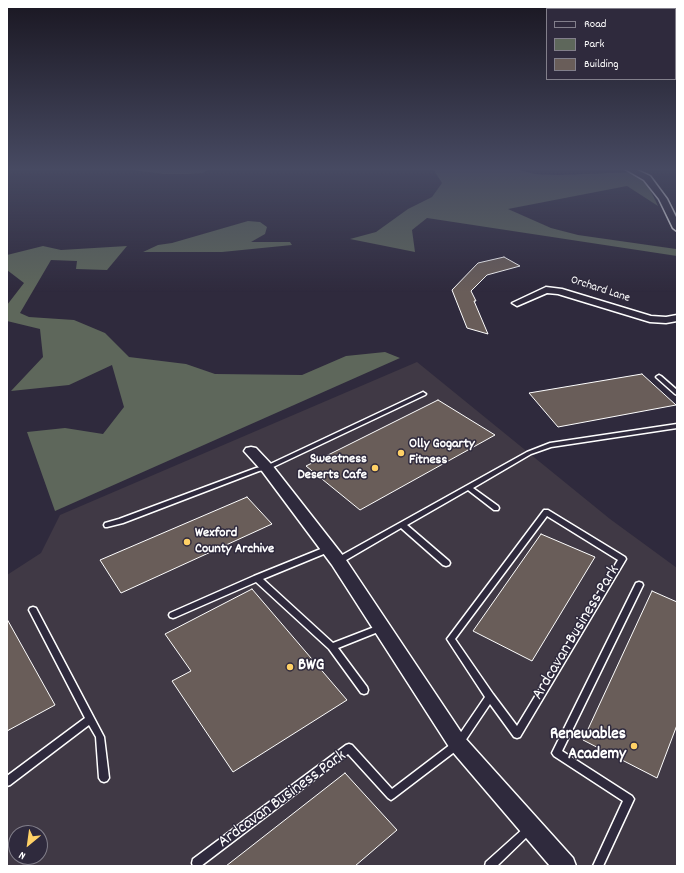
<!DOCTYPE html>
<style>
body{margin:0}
#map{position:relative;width:684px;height:873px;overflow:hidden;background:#2f2a3d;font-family:Dekko,sans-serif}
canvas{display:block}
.frame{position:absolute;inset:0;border:8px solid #fff;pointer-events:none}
.legend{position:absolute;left:546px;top:8px;width:130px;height:72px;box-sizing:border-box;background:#2f2a3d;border:1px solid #827f8b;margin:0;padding:5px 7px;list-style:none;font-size:12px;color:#fff}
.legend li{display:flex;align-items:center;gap:8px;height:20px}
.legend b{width:20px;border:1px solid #827f8b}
.north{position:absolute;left:8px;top:825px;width:40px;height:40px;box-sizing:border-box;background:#2f2a3d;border:1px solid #827f8b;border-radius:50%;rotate:209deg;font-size:11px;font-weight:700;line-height:16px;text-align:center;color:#fff}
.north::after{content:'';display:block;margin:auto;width:14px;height:18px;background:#ffd166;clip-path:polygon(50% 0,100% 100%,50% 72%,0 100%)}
</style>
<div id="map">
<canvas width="684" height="873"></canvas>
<div class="frame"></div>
<ul class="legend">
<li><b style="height:5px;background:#2f2a3d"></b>Road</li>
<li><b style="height:11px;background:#5e675b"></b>Park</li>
<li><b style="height:11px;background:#695d59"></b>Building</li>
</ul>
<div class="north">N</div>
</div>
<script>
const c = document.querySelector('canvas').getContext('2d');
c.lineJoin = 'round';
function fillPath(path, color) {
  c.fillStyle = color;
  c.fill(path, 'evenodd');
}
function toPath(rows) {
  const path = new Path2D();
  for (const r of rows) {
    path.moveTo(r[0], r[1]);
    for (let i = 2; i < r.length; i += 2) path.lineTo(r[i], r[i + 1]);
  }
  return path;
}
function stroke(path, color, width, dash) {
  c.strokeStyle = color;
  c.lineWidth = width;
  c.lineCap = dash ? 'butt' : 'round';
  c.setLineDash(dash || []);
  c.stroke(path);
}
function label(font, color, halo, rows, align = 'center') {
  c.font = font + ' Dekko,sans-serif';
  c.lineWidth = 3;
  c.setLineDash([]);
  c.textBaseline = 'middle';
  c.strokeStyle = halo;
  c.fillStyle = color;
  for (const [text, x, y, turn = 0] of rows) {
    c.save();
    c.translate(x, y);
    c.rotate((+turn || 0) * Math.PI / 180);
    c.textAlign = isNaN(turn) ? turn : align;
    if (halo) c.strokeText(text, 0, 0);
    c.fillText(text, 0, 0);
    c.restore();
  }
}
fillPath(toPath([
 [417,362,610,519,677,568,677,866,7,866,7,575,41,553,60,515],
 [16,833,40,833,40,857,16,857]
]), '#403945');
fillPath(toPath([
 [178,169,209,169,203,173,189,174,163,174,131,170],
 [433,169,516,169,535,174,558,175,631,172,645,179,658,206,627,186,508,209,551,228,578,235,676,249,677,256,427,218,412,230,415,252,350,239,376,232,408,209,432,197,442,183],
 [248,221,260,222,267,227,265,234,251,242,290,242,292,245,222,252,143,252,158,245,172,243],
 [43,246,61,250,127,246,107,270,76,269,77,261,51,260,20,313,29,317,74,320,105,333,129,357,186,364,215,374,302,375,346,356,385,352,400,358,55,511,27,432,65,428,103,434,124,407,112,365,69,385,11,391,43,357,40,329,7,321,7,305,24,283,7,270,7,255]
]), '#5e675b');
const building = toPath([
 [504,257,520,266,487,275,471,291,476,301,474,301,488,334,467,328,452,290,478,263,504,257],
 [642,374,676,405,558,427,529,393,642,374],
 [438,400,495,435,360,510,306,466,438,400],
 [247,497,272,524,121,593,100,560,247,497],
 [541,534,595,557,532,661,473,631,541,534],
 [252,589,347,700,233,772,172,681,191,671,165,634,252,589],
 [652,591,677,602,677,725,657,778,583,740,652,591],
 [7,619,55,705,7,731,7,619],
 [345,773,397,830,355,866,226,866,345,773]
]);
fillPath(building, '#695d59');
stroke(building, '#fff', 1);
const service = toPath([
 [659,375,661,376,677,390,677,395,675,394,657,378,656,377,657,376,659,375],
 [423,392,426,394,425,395,269,469,259,471,123,523,107,527,105,527,104,525,105,523,119,519,256,468,266,466,423,392],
 [677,424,677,428,551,447,531,454,473,488,498,506,499,508,498,510,494,510,468,490,407,525,449,561,450,563,449,565,446,566,443,565,401,528,341,563,338,564,335,563,334,561,335,559,527,452,550,443,677,424],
 [544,510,548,510,625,557,626,559,520,737,517,738,514,737,490,704,461,747,394,798,391,800,388,798,348,754,201,866,193,866,192,863,193,859,346,745,349,744,352,745,392,789,455,741,485,697,447,639,544,510],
 [547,516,618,560,517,726,493,694,455,639,547,516],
 [328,546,331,547,332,549,331,551,263,579,333,643,377,626,380,625,383,626,384,628,383,630,338,648,367,687,368,690,367,693,364,694,361,693,329,649,256,582,176,617,173,618,170,617,169,615,170,613,254,576,328,546],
 [639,582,642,583,643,585,562,751,632,796,634,799,603,866,593,866,623,801,554,756,552,753,635,585,636,583,639,582],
 [33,607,36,608,104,737,109,778,107,781,104,782,101,781,99,778,96,737,89,725,10,785,7,786,7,776,85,718,29,610,30,608,33,607],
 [528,825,531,827,533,830,531,833,497,866,485,866,486,862,525,827,528,825]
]);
const minor = toPath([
 [625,169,635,169,650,176,667,199,677,219,677,231,673,228,659,199,644,180,625,169],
 [546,287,562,289,651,316,666,317,677,315,677,321,666,323,650,322,558,294,547,293,517,306,512,303,546,287],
 [251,447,256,448,272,465,344,557,465,738,573,858,576,866,550,866,451,750,332,565,262,471,244,451,246,448,251,447]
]);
stroke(service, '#fff', 3);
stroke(minor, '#fff', 3);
fillPath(service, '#2f2a3d');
fillPath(minor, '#2f2a3d');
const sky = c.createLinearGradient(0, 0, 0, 292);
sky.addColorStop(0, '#1a1722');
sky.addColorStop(0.58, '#474a62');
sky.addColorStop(1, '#474a6200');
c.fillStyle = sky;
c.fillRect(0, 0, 684, 292);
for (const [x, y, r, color] of [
 [401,453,4,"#ffd166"],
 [375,468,4,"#ffd166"],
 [187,542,4,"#ffd166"],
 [290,667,4,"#ffd166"],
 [634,746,4,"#ffd166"]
]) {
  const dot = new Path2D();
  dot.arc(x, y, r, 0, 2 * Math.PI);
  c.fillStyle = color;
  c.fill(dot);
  stroke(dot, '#2f2a3d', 1.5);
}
label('12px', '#fff', '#2f2a3d', [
 ["Orchard Lane",600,290,18]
]);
label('bold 14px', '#fff', '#2f2a3d', [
 ["Olly Gogarty",409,445],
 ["Fitness",409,461],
 ["Sweetness",367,460,"right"],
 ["Deserts Cafe",367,476,"right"],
 ["Wexford",195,534],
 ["County Archive",195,550]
], 'left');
label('17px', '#fff', '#2f2a3d', [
 ["Ardcavan Business Park",577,633,-59],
 ["Ardcavan Business Park",283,800,-36]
]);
label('bold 17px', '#fff', '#2f2a3d', [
 ["BWG",298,667],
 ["Renewables",626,736,"right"],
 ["Academy",626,756,"right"]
], 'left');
</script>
